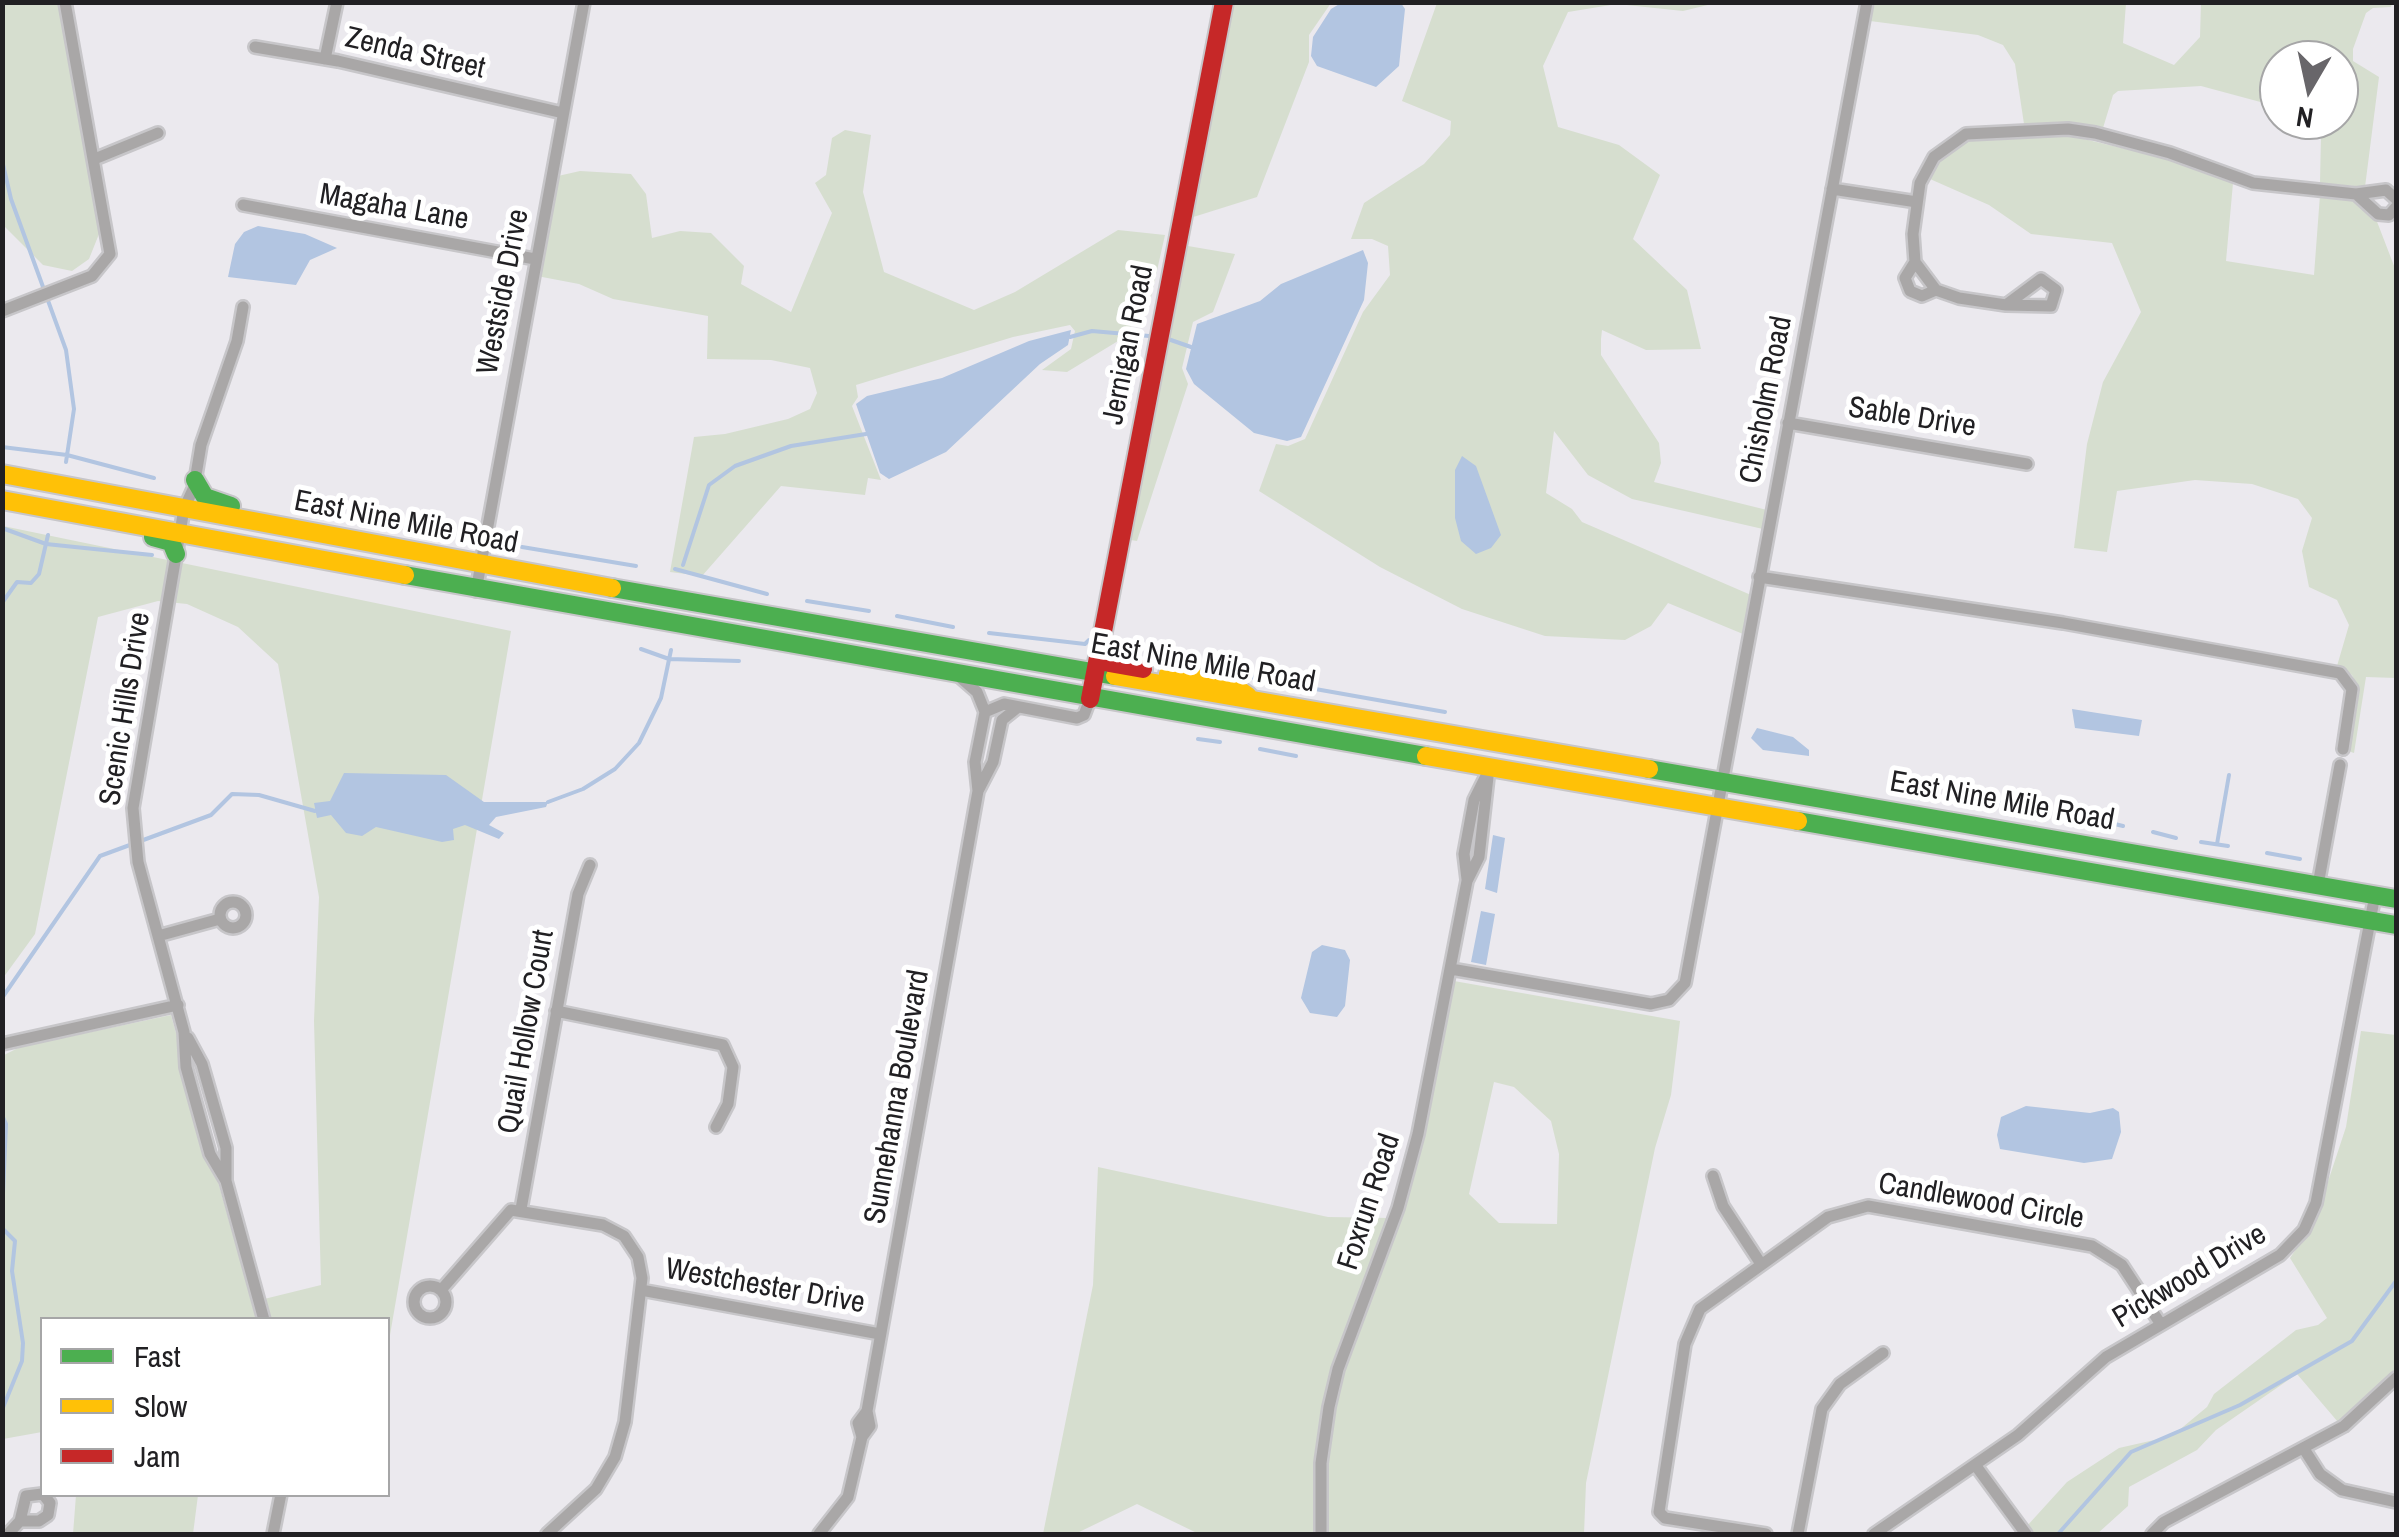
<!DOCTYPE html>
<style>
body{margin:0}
#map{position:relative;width:2399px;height:1537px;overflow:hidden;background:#ebe9ee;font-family:"Archivo Narrow",sans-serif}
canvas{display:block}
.frame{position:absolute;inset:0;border:5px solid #212023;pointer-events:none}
.legend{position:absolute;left:40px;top:1317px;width:350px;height:180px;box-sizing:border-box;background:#fff;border:2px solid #a6a6a7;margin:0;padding:12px 18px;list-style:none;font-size:30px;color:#212023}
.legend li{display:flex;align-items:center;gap:20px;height:50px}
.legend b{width:50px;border:2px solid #a6a6a7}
.north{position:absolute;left:2259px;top:40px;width:100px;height:100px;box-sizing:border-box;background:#fff;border:2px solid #a6a6a7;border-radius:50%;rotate:189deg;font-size:28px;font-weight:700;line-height:40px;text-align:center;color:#212023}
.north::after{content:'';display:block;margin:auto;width:35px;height:45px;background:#68666a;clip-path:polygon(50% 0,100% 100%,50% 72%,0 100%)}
</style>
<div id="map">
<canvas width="2399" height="1537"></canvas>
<div class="frame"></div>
<ul class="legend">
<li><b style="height:12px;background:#4caf50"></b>Fast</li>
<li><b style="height:12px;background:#ffc107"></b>Slow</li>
<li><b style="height:12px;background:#c62828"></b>Jam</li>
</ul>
<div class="north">N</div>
</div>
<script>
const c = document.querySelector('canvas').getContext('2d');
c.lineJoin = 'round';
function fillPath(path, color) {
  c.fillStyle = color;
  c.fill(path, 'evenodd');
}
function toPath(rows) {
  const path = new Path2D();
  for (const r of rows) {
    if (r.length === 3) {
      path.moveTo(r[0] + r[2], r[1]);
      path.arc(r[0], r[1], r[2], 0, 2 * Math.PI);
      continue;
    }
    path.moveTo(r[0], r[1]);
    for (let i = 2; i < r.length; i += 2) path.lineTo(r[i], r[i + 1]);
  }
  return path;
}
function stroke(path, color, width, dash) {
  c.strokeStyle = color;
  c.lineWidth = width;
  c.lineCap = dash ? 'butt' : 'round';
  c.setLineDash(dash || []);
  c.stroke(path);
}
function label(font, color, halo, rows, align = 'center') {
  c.font = font + ' "Archivo Narrow",sans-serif';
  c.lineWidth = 10;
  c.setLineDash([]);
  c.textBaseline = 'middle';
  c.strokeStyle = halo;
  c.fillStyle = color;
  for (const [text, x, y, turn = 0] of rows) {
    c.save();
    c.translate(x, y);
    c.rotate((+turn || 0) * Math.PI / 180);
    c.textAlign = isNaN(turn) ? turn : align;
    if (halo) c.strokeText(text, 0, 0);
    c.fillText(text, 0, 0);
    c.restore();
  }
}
fillPath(toPath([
 [2,3,60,3,103,224,89,259,72,271,43,265,3,225],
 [1229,3,1331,3,1309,35,1309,62,1257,197,1187,219],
 [1437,3,1716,3,1683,11,1617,4,1568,12,1543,66,1558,127,1619,145,1660,175,1633,239,1687,290,1701,349,1646,350,1602,330,1601,339,1601,355,1659,443,1661,463,1654,482,1767,510,1763,529,1632,499,1588,475,1554,431,1546,493,1572,509,1582,522,1751,595,1743,634,1668,603,1651,626,1625,640,1545,636,1462,609,1380,567,1259,491,1276,444,1288,446,1305,439,1363,312,1390,275,1388,246,1372,239,1351,239,1364,203,1424,164,1450,135,1451,121,1402,101],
 [1875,3,2126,3,2123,43,2174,65,2200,37,2201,3,2392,3,2391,7,2373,8,2366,13,2353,49,2353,61,2379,77,2365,187,2320,183,2321,135,2316,120,2339,120,2339,60,2279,60,2279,107,2201,86,2118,91,2113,95,2103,128,2069,123,2024,124,2015,64,2003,45,1978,35,1870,21],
 [845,130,871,135,863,192,884,272,974,310,1015,292,1118,230,1165,235,1149,306,1118,341,1067,372,1042,370,1071,349,1075,331,1070,325,1013,337,856,385,858,397,852,406,881,480,868,478,865,495,781,486,702,576,670,572,694,437,725,434,788,419,810,409,817,393,810,368,771,360,707,359,708,316,613,299,579,284,537,276,558,176,580,171,631,174,646,194,652,238,680,231,711,233,744,266,741,284,791,312,832,213,815,183,826,175,832,138],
 [2067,135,2168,159,2233,183,2226,261,2314,275,2320,195,2353,200,2376,219,2396,271,2396,678,2366,677,2354,753,2348,751,2357,687,2352,675,2337,666,2349,625,2337,600,2309,587,2302,551,2312,518,2298,499,2252,484,2195,480,2117,491,2107,552,2074,548,2087,444,2103,382,2141,312,2112,243,2031,234,1989,205,1930,179,1938,161,1967,140],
 [1182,245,1235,254,1213,312,1193,322,1182,368,1188,384,1137,541,1124,539],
 [3,526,511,631,390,1335,388,1320,42,1320,42,1432,3,1439,2,1056,20,1047,171,1015,252,1302,321,1285,314,1021,319,897,278,664,238,627,187,604,158,601,98,617,35,934,3,978],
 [1454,981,1680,1021,1671,1095,1655,1148,1586,1483,1584,1534,1327,1534,1326,1463,1334,1408,1343,1371,1403,1210,1431,1103],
 [1494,1082,1514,1087,1551,1121,1559,1154,1557,1224,1499,1223,1469,1194],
 [2361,1031,2396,1035,2396,1371,2338,1422,2297,1374,2216,1430,2197,1450,2129,1487,2128,1506,2097,1534,2033,1534,2027,1526,2067,1482,2119,1448,2172,1436,2207,1407,2214,1394,2296,1330,2318,1325,2327,1318,2290,1258,2315,1221,2346,1127],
 [1098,1167,1328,1217,1389,1218,1324,1405,1316,1462,1316,1534,1199,1534,1137,1504,1075,1534,1043,1534,1093,1285],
 [76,1495,198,1495,193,1534,73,1534]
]), '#d6decf');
fillPath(toPath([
 [1341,3,1401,3,1405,9,1399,66,1376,87,1317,66,1311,56,1313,37,1331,9],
 [258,226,305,234,337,248,310,260,296,285,228,277,235,244,244,232],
 [1363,250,1368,263,1364,300,1301,437,1287,441,1254,433,1194,384,1186,369,1197,324,1260,301,1281,284],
 [1071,330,1068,345,1040,364,946,452,889,479,880,473,856,404,867,396,942,378,1029,341],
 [1462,456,1476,466,1501,535,1491,548,1476,554,1461,541,1455,518,1455,470],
 [2072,709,2142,720,2139,736,2075,728],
 [1757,728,1793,737,1809,750,1809,756,1763,750,1751,738],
 [344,773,446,775,484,802,548,802,546,807,496,817,489,825,504,833,499,839,465,825,453,829,454,840,442,842,376,827,362,836,346,833,331,815,317,818,314,803,330,801],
 [1493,835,1505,838,1497,893,1485,889],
 [1481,911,1495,914,1486,965,1471,962],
 [1322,945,1345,950,1350,960,1345,1006,1337,1017,1310,1013,1301,998,1312,952],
 [2026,1106,2090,1113,2113,1108,2119,1112,2121,1132,2112,1159,2084,1163,2000,1149,1997,1135,2001,1117]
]), '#b2c5e1');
stroke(toPath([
 [2,160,11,199,66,350,74,409,66,462],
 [1070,337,1092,331,1149,336],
 [1168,339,1191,347],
 [2,447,67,455,154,478],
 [2,528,46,544,152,555],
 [522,547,636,566],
 [683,565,709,485,735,466,791,446,866,434],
 [675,569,767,594],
 [807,601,869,611],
 [2,603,17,582,31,583,39,574,48,535],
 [897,616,953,627],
 [989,633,1085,644,1089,640],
 [1111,644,1118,650],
 [641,649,669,659,739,661],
 [1207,669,1273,681],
 [1304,687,1445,712],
 [1198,739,1220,742],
 [1260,749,1296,756],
 [1948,796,2036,808],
 [548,802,583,789,615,769,639,743,661,698,671,650],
 [2069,813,2123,826],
 [2153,832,2176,838],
 [2201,842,2228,846],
 [2217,844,2229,775],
 [2267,853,2300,859],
 [2,998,100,856,211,815,232,794,259,795,315,811],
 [2,1115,6,1124,2,1217],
 [2,1228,15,1241,12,1271,23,1343,22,1361,2,1410],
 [2058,1534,2131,1452,2240,1405,2352,1341,2396,1281]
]), '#b2c5e1', 4);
const street = toPath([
 [255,47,338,61,563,113],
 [325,59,337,2],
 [97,158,158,133],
 [1832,189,1917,202],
 [2396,199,2386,190,2356,194,2378,214,2389,215,2396,207],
 [243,205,535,259],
 [1915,262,1905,278,1910,291,1922,296,1936,290],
 [2041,279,2056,290,2051,306,2006,305,2041,279],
 [2006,305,1959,298,1936,290,1915,262,1913,234,1920,183,1934,157,1966,134,2068,129,2095,133,2170,153,2253,183,2356,194],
 [243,307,237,341,201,445,194,487,184,509,133,808,138,862,184,1032,186,1067,210,1154,226,1181,264,1320],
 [2,311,92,276,110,254,65,2],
 [1788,423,2027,464],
 [1759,577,2063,623,2340,673,2352,689,2343,749],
 [476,591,584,2],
 [961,678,977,692,985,712],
 [978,791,993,762,1002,720,1017,708],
 [1467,879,1464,854,1474,800,1486,776],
 [2318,885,2340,765],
 [233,915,13],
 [158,936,220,919],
 [1451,969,1651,1004,1669,1000,1685,983,1867,2],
 [556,1011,723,1045,733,1067,728,1104,716,1127],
 [188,1038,202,1064,226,1148,226,1181],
 [2,1044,178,1005],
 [1713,1176,1723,1206,1761,1264],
 [521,1209,578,894,590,865],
 [430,1302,16],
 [442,1289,511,1210,603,1225,624,1236,638,1257,642,1278,625,1422,615,1457,596,1489,547,1534],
 [641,1290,880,1334],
 [867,1411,978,791,975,762,985,712,1004,704,1077,718,1084,715,1090,699],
 [2304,1449,2320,1474,2342,1490,2396,1502],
 [1976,1466,2026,1534],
 [42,1494,26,1496,20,1521,39,1521,48,1515,50,1503,43,1494],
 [8,1534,20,1521],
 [273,1534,281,1494],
 [819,1534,848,1497,862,1437,858,1423,867,1411,870,1426,862,1437],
 [1321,1534,1321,1463,1329,1407,1338,1369,1398,1208,1418,1134,1467,881,1479,857,1489,768],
 [1766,1534,1665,1518,1659,1512,1685,1344,1700,1309,1828,1217,1868,1206,2092,1246,2122,1265,2160,1323],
 [1798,1534,1822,1409,1840,1384,1883,1353],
 [1874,1534,2018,1435,2106,1357,2280,1255,2304,1230,2316,1203,2375,895],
 [2152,1534,2164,1522,2344,1426,2396,1378]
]);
const fast = toPath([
 [195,480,205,497,231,506],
 [153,537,171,542,176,554],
 [405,575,1426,756],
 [612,588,1115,676],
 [1649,769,2396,899],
 [1798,821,2396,925]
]);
const slow = toPath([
 [2,474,612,588],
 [2,500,405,575],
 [1168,674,1231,684,1248,696],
 [1115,676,1649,769],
 [1426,756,1798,821]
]);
const jam = toPath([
 [1098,655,1109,663,1143,669],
 [1090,699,1224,2]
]);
stroke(street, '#c7c6c9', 16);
stroke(fast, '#c7c6c9', 22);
stroke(slow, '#c7c6c9', 22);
stroke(jam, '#c7c6c9', 22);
stroke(street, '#a9a7a7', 11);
stroke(fast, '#4caf50', 18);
stroke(slow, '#ffc107', 18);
stroke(jam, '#c62828', 18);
label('30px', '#212023', '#fff', [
 ["Zenda Street",415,54,13],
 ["Magaha Lane",394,208,10],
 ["Westside Drive",504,292,-79],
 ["Jernigan Road",1129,345,-79],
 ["Chisholm Road",1767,400,-79],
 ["Sable Drive",1912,418,9],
 ["East Nine Mile Road",406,523,11],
 ["East Nine Mile Road",1203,664,10],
 ["Scenic Hills Drive",126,709,-81],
 ["East Nine Mile Road",2002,802,10],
 ["Quail Hollow Court",527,1032,-80],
 ["Sunnehanna Boulevard",898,1097,-80],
 ["Foxrun Road",1370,1202,-72],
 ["Candlewood Circle",1981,1202,10],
 ["Pickwood Drive",2190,1277,-31],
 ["Westchester Drive",765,1287,10]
]);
</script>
